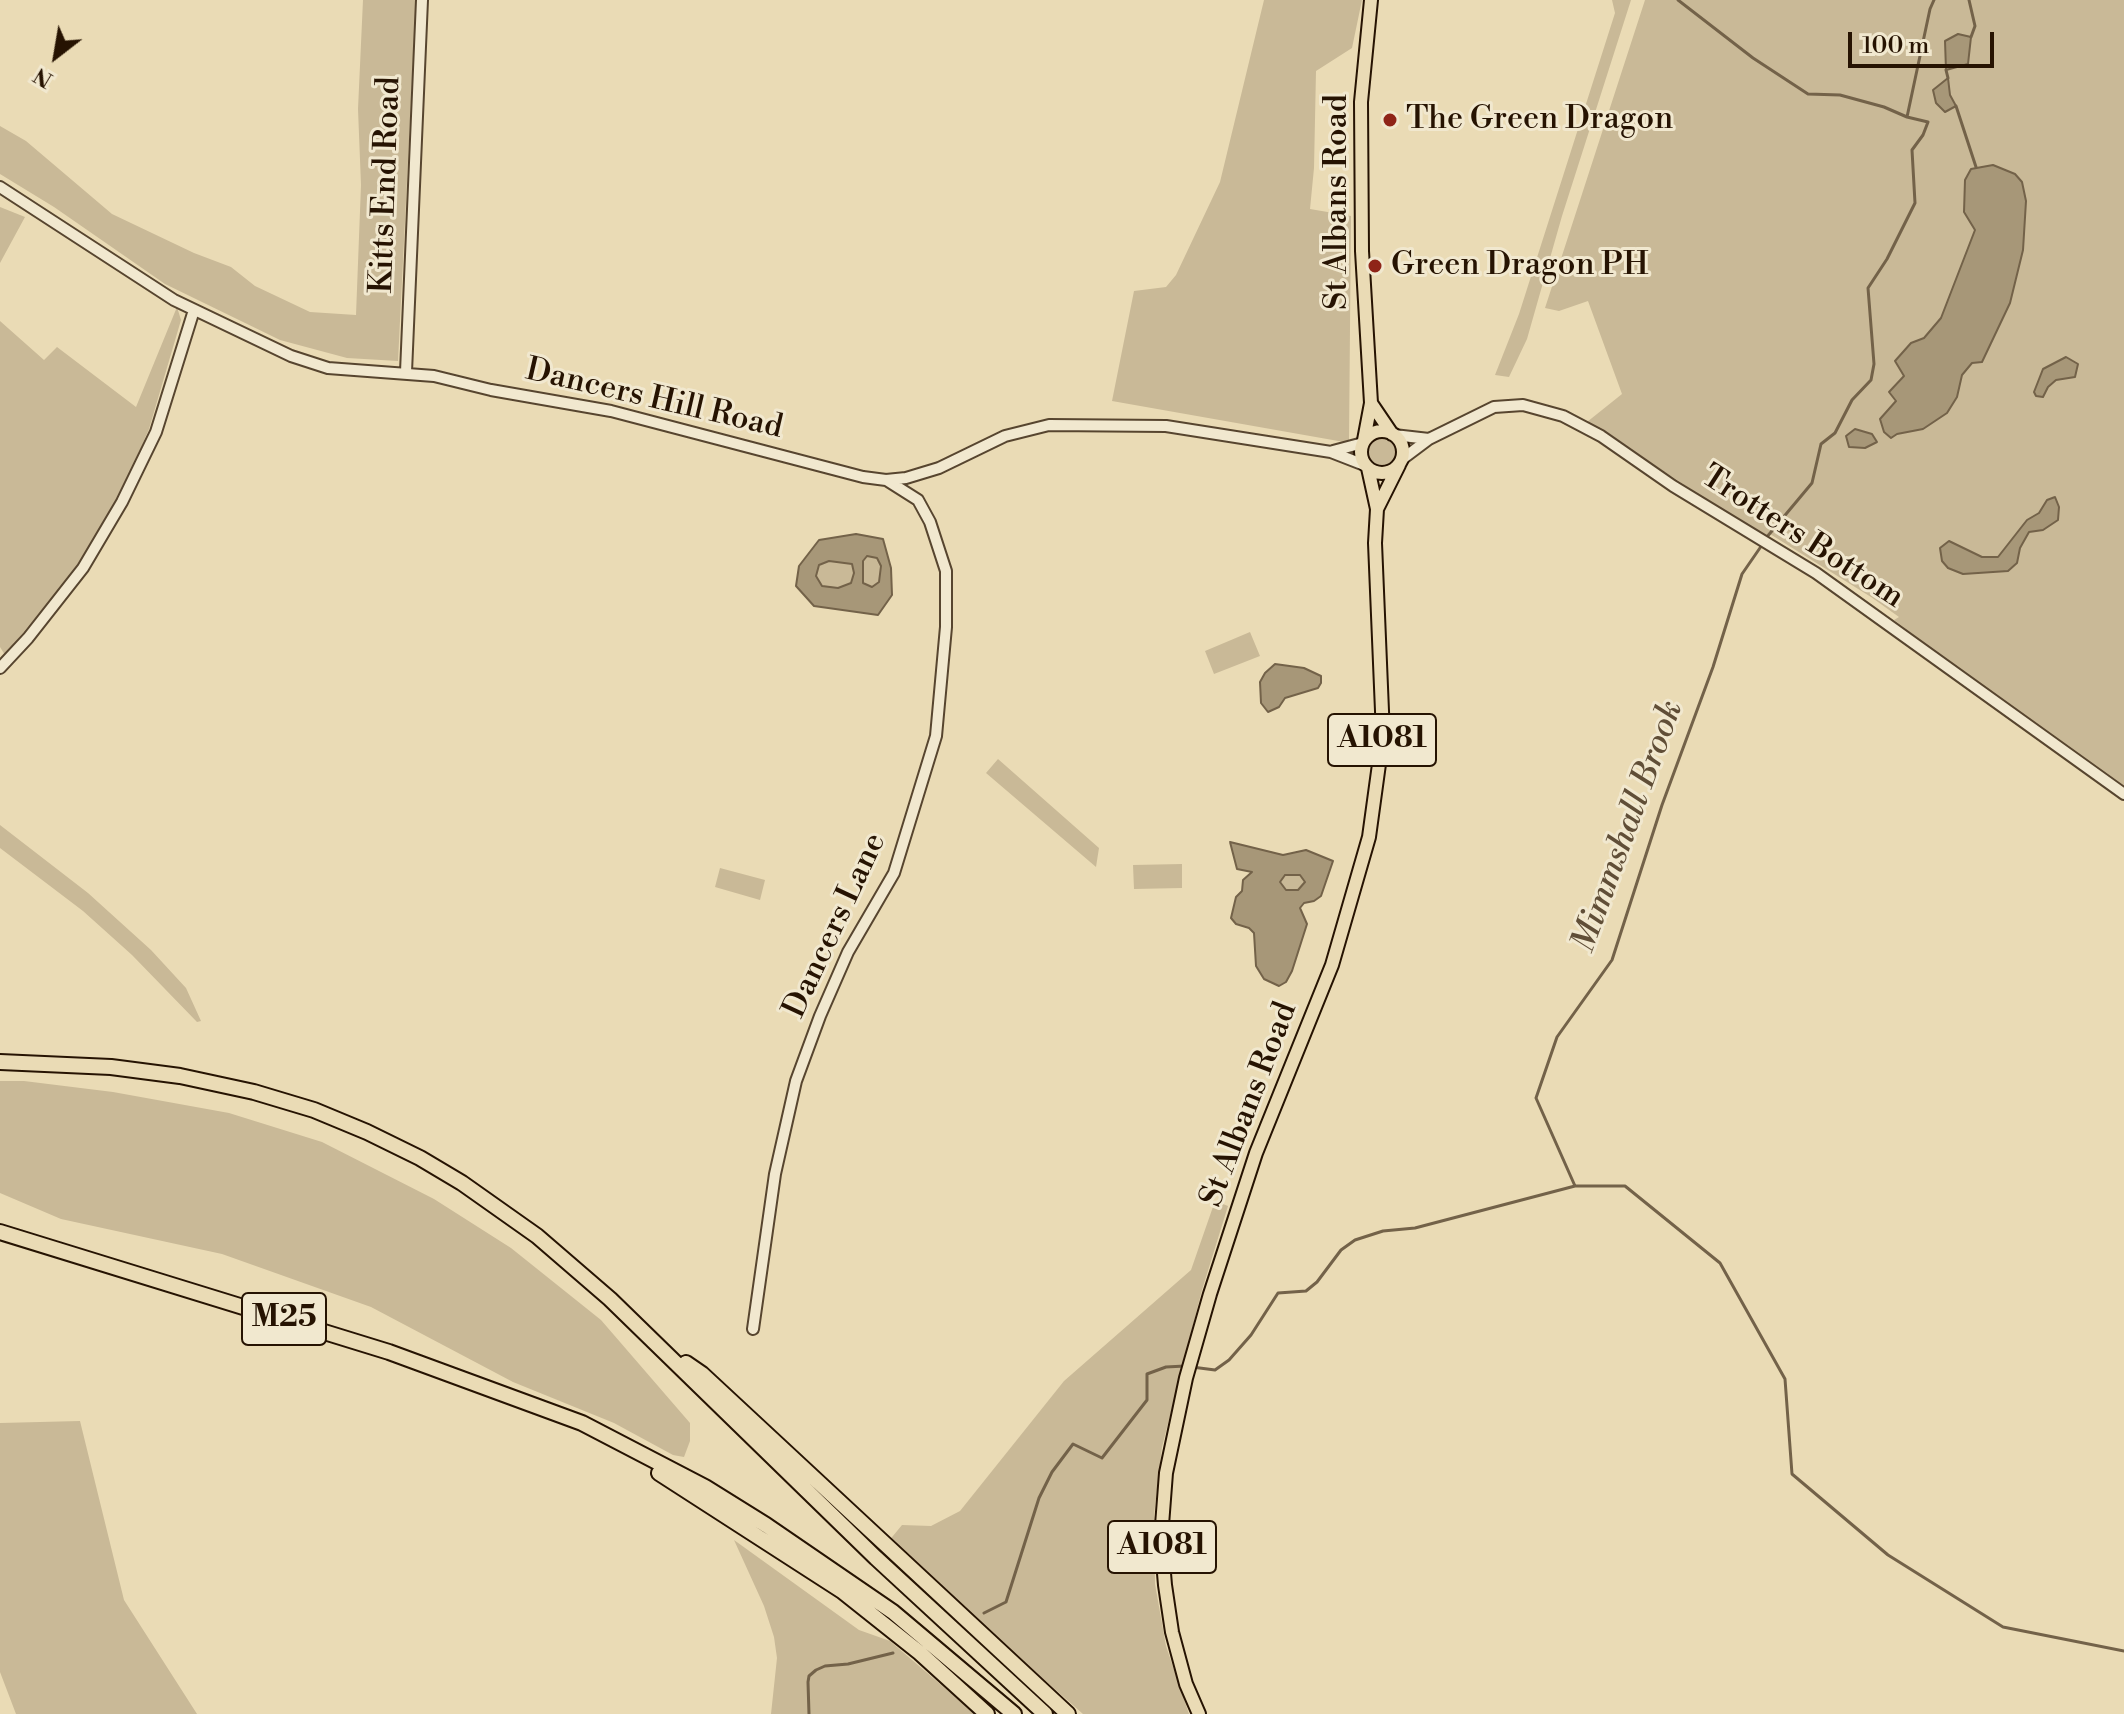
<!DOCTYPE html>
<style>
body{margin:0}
#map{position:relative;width:2124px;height:1714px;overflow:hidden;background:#eadbb5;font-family:"Libre Bodoni",serif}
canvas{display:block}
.north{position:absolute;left:16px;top:16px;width:80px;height:80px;-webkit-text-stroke:6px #f1e8cf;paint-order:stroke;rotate:211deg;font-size:22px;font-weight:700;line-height:32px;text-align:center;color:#261302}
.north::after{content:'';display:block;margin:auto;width:28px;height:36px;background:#261302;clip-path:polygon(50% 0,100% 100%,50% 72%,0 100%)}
.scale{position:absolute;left:1848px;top:32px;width:146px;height:36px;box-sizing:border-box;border:4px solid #261302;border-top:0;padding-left:10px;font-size:24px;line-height:28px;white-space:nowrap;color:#261302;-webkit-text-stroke:6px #f1e8cf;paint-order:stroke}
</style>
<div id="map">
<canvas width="2124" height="1714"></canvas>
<div class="north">N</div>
<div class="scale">100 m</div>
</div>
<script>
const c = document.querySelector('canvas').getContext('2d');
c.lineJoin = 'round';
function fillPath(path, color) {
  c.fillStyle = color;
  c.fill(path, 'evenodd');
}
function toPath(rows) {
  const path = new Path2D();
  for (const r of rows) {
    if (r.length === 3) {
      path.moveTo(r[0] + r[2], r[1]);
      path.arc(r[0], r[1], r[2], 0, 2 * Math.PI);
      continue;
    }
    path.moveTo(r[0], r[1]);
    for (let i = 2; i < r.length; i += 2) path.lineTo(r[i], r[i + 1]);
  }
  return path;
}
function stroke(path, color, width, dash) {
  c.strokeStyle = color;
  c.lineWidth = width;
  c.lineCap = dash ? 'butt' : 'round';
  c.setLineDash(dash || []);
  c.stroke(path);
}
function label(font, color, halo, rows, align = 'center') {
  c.font = font + ' "Libre Bodoni",serif';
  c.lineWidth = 6;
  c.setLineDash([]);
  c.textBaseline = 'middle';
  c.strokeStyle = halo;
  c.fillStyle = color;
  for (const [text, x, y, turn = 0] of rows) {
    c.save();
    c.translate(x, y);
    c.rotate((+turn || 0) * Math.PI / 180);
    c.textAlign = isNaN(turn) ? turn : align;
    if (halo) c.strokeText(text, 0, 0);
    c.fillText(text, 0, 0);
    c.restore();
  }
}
fillPath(toPath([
 [363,0,416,0,398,361,347,358,280,340,165,284,54,207,0,174,0,126,26,141,112,214,194,253,231,267,255,286,310,312,356,315,361,185,358,109],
 [1264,0,1362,0,1352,48,1316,71,1314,168,1310,209,1351,216,1349,440,1344,442,1112,401,1134,291,1166,287,1176,275,1220,182],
 [1612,0,1631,0,1562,216,1527,339,1509,377,1495,375,1519,314,1615,13],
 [1645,0,2124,0,2124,788,2091,769,1894,620,1899,617,1871,597,1770,534,1767,538,1587,422,1622,394,1588,301,1559,311,1545,308],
 [0,207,25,217,0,263],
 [177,307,181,320,149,429,118,501,74,570,5,655,0,647,0,321,44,360,57,347,136,407],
 [1381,452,16],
 [867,556,877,558,881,565,879,582,872,587,863,583,863,560],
 [829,561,852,564,854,573,851,583,838,588,822,586,816,576,819,565],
 [1250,632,1260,656,1214,674,1205,651],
 [998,759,1099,848,1096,867,986,773],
 [0,825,88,893,151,950,186,988,201,1021,197,1022,132,955,83,911,0,848],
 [1182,864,1182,888,1134,889,1133,865],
 [720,868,765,880,760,900,715,887],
 [1285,875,1300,875,1305,882,1298,890,1286,890,1280,882],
 [0,1081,24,1081,113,1092,229,1113,322,1142,434,1199,511,1248,601,1320,690,1423,690,1441,684,1457,673,1455,614,1423,513,1382,371,1307,222,1254,61,1219,0,1193],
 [1215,1201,1228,1206,1202,1290,1162,1447,1154,1515,1155,1584,1166,1646,1189,1714,1083,1714,888,1542,902,1525,931,1526,960,1511,1064,1381,1191,1270],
 [80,1421,124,1600,197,1714,16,1714,0,1672,0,1423],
 [734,1540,859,1630,890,1641,975,1714,771,1714,777,1658,774,1637,764,1606]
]), '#c9b997');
const water = toPath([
 [1958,34,1971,37,1968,64,1946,70,1945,41,1958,34],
 [1948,78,1950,95,1956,106,1945,112,1936,103,1933,90,1948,78],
 [1993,165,2015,174,2022,182,2026,201,2023,250,2010,303,1982,362,1972,363,1962,375,1957,397,1947,413,1923,429,1897,434,1891,438,1884,432,1880,419,1896,401,1889,392,1904,376,1895,361,1911,343,1924,338,1941,318,1975,230,1964,212,1965,180,1971,169,1993,165],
 [2066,357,2078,364,2075,377,2056,380,2048,387,2043,397,2036,396,2034,392,2043,369,2066,357],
 [1855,429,1872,434,1877,442,1865,448,1849,447,1846,436,1855,429],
 [2055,497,2059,507,2058,520,2043,530,2029,532,2020,548,2017,563,2008,571,1963,574,1948,568,1942,561,1940,548,1949,541,1982,557,1998,557,2027,520,2039,513,2047,500,2055,497],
 [856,534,883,539,891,568,892,595,878,615,814,606,796,586,799,566,819,540,856,534],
 [867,556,877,558,881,566,879,582,872,587,863,583,863,561,867,556],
 [829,561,852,564,854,573,851,583,838,588,822,586,816,576,819,565,829,561],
 [1275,664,1304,668,1321,676,1321,683,1318,688,1285,698,1279,707,1268,712,1261,703,1260,682,1265,673,1275,664],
 [1230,842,1283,855,1306,850,1333,861,1321,896,1314,901,1304,903,1300,908,1307,924,1292,971,1286,982,1279,986,1264,979,1256,966,1254,933,1249,928,1236,924,1231,918,1236,897,1242,891,1243,880,1252,872,1237,869,1230,842],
 [1285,875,1300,875,1305,882,1298,890,1286,890,1280,882,1285,875]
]);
fillPath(water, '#a79778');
stroke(water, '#736249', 2);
stroke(toPath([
 [1678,0,1753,58,1808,94,1840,95,1884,107,1907,117,1928,122,1923,135,1912,150,1915,203,1887,259,1868,288,1874,364,1871,380,1852,400,1835,433,1821,444,1812,483,1766,538],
 [1969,0,1975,26,1971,37],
 [1946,70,1948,78],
 [1956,106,1976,167],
 [1907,117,1930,9,1934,0],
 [1576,1186,1625,1186,1720,1263,1785,1379,1792,1474,1888,1555,2003,1627,2124,1651],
 [1192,1367,1215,1370,1229,1360,1251,1335,1278,1293,1306,1291,1317,1282,1341,1250,1355,1240,1383,1231,1415,1228,1575,1186,1536,1098,1557,1037,1612,960,1662,805,1713,667,1742,574,1762,545],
 [984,1613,1006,1602,1039,1498,1052,1472,1073,1444,1102,1458,1147,1400,1147,1374,1166,1367,1185,1366],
 [809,1714,808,1682,809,1676,816,1670,825,1666,848,1664,893,1653]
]), '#736249', 3);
const minor = toPath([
 [0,187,174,300,291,356,328,368,434,376,491,390,611,411,863,477,886,480,906,478,939,468,1005,436,1049,425,1166,426,1331,452,1367,466],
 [406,372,422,0],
 [1394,435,1429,439],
 [1333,451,1363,443],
 [1401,460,1429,439,1494,407,1523,405,1563,416,1601,436,1673,486,1816,573,2124,794],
 [0,668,28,638,83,568,122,502,156,432,194,310],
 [753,1329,775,1174,796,1081,820,1016,848,952,894,873,936,736,946,627,946,571,930,522,918,500,888,481]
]);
const major = toPath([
 [1371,403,1392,434],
 [1382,452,21],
 [1364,440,1371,403,1362,251,1361,102,1371,0],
 [1377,509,1399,465],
 [1199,1714,1186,1684,1172,1632,1165,1585,1161,1538,1166,1473,1186,1378,1210,1294,1256,1153,1332,965,1369,837,1383,735,1375,543,1377,509,1368,468]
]);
const highway = toPath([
 [0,1062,111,1067,180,1076,254,1092,314,1110,367,1132,420,1158,462,1183,537,1236,610,1299,876,1558,1045,1714],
 [0,1232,389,1352,582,1423,705,1487,766,1525,893,1612,1014,1714],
 [686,1363,702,1374,1068,1714],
 [659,1473,842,1591,920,1653,987,1714]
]);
stroke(minor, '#57452f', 14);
stroke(major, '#261302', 16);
stroke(highway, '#261302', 18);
stroke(minor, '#f1e8cf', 10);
stroke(major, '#eadbb5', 12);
stroke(highway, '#eadbb5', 14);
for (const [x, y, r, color] of [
 [1390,120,8,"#8f2418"],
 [1375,266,8,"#8f2418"]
]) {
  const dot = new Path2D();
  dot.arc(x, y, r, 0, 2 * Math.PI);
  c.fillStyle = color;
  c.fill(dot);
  stroke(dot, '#f1e8cf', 3);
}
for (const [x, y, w] of [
 [1382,740,108],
 [284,1319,84],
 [1162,1547,108]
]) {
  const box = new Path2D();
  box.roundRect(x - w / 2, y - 26, w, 52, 6);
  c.fillStyle = '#f1e8cf';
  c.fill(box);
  stroke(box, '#261302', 2);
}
label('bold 30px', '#261302', null, [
 ["A1081",1382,740],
 ["M25",284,1319],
 ["A1081",1162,1547]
]);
label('32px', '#261302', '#f1e8cf', [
 ["The Green Dragon",1406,120],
 ["Green Dragon PH",1391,266]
], 'left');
label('32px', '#261302', '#f1e8cf', [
 ["Kitts End Road",387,185,-88],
 ["St Albans Road",1338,202,-90],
 ["Dancers Hill Road",654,400,13],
 ["Trotters Bottom",1802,538,33],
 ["Dancers Lane",836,926,-65],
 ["St Albans Road",1250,1105,-69]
]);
label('italic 34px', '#604e37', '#f1e8cf', [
 ["Mimmshall Brook",1629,827,-70]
]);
</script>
